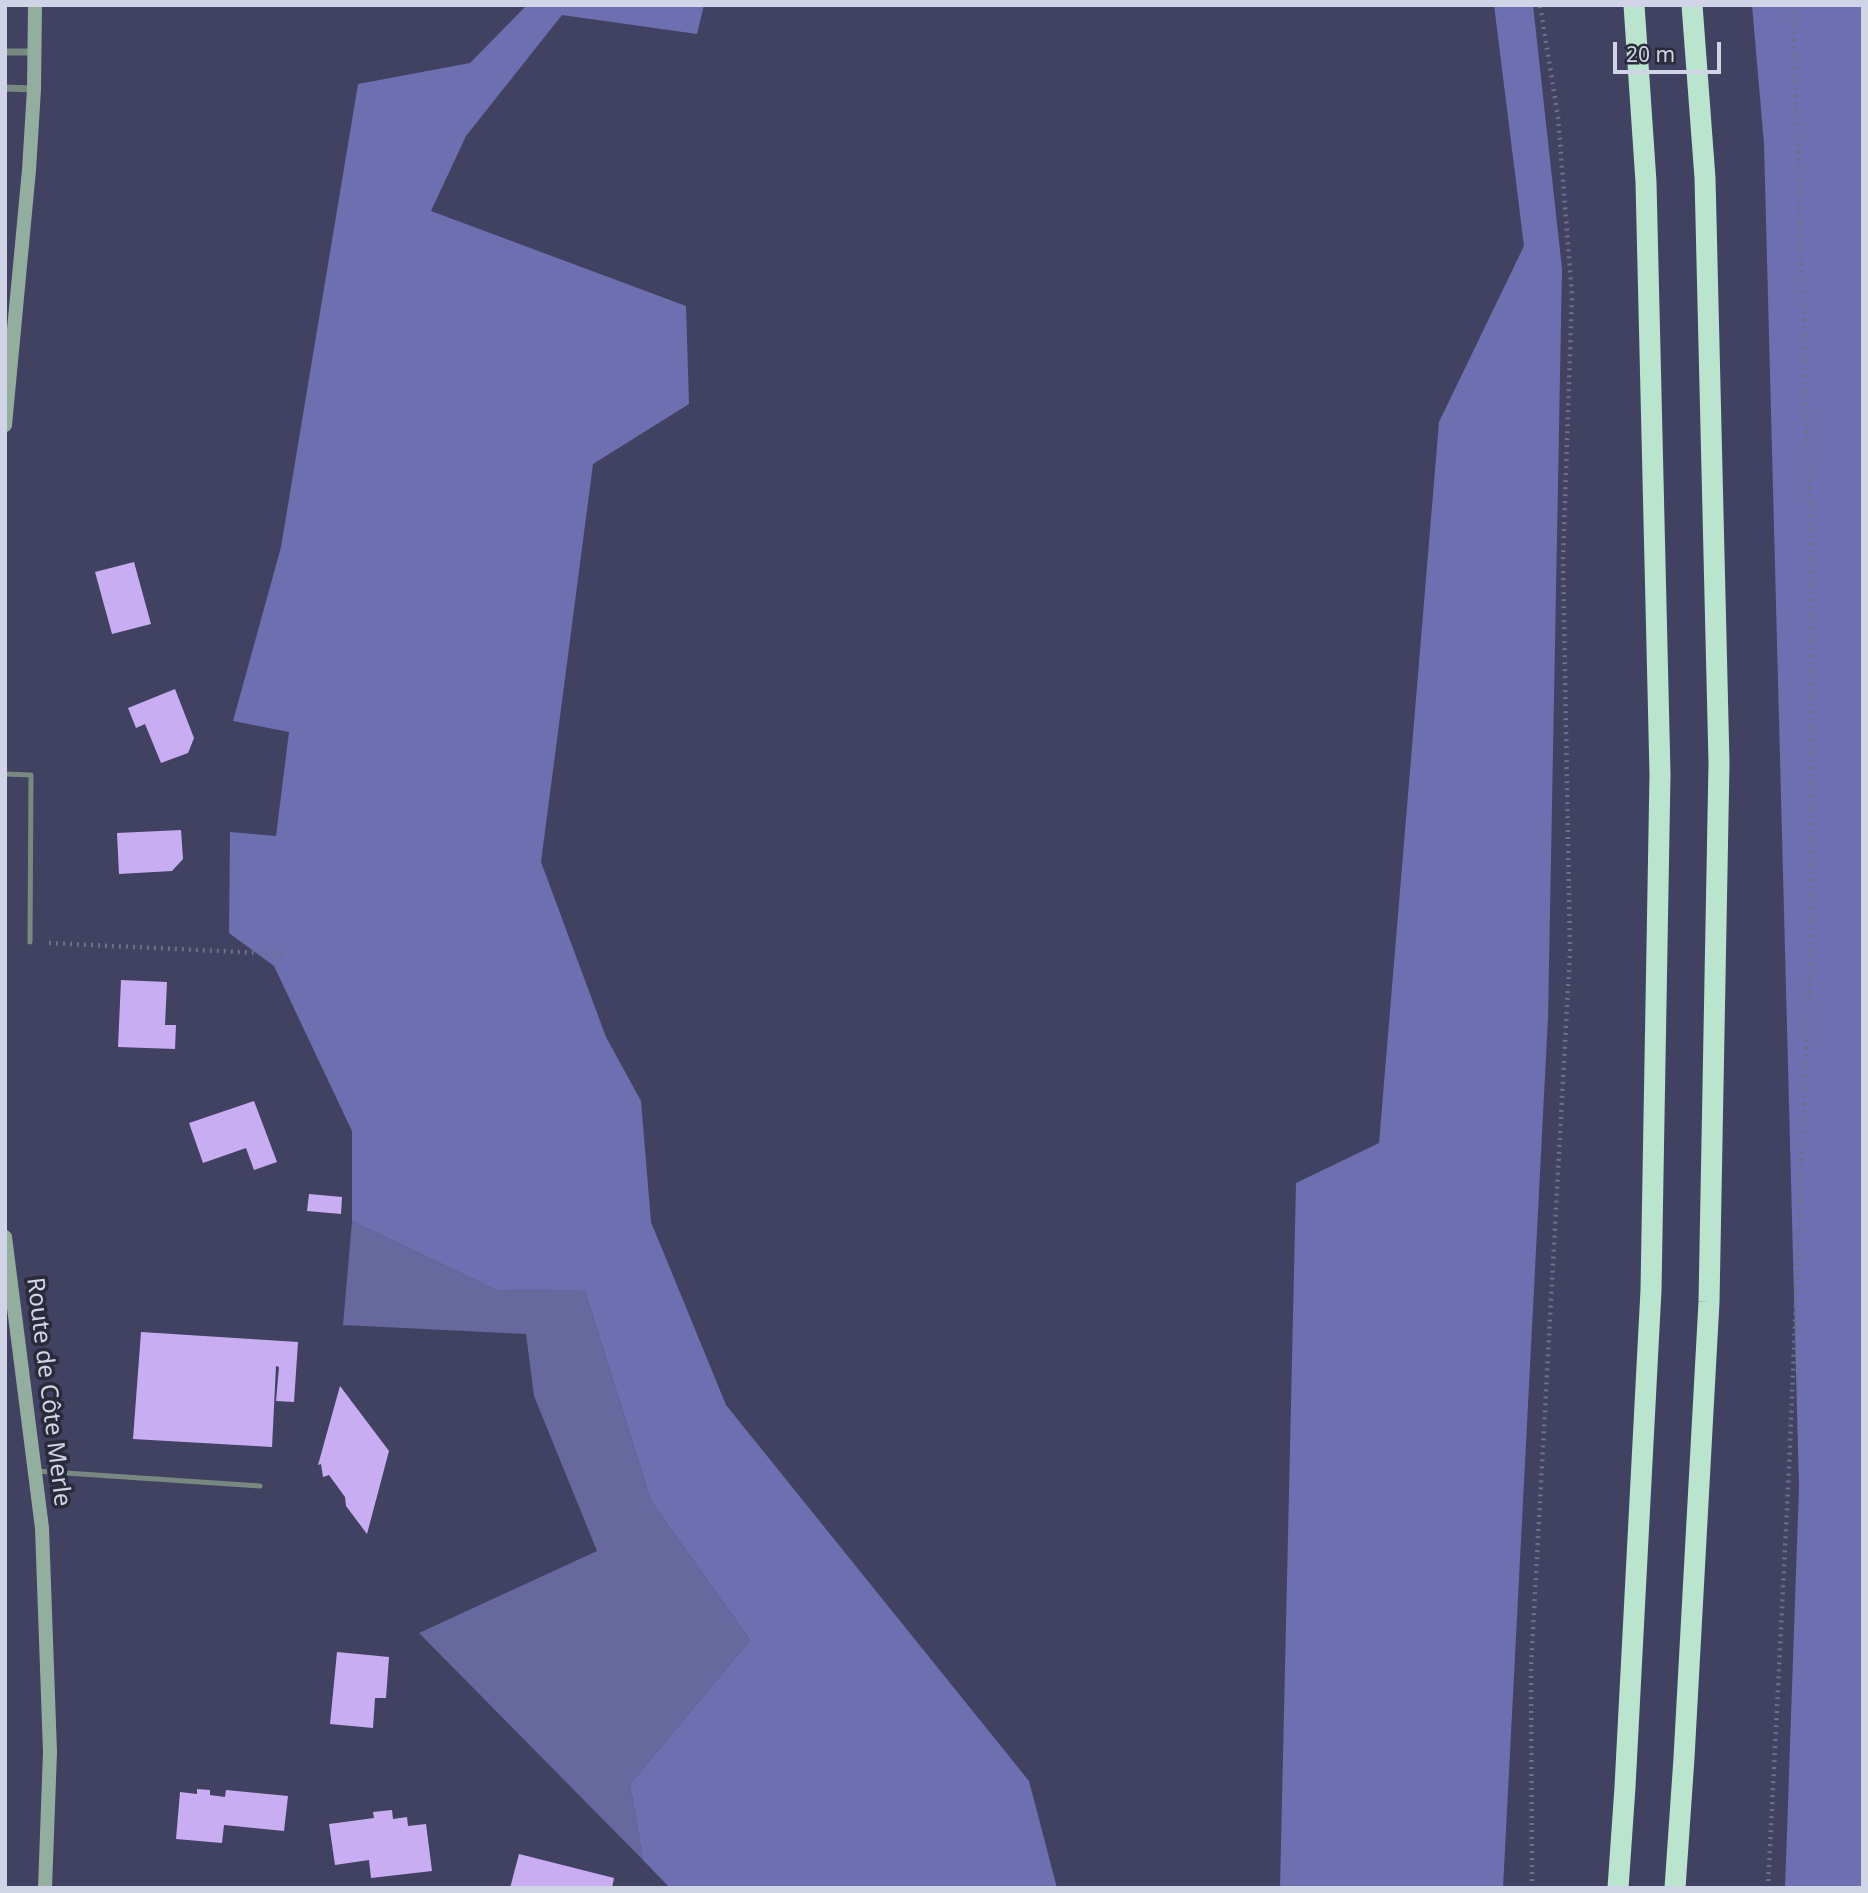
<!DOCTYPE html>
<meta charset="utf-8">
<style>
body{margin:0}
#map{position:relative;width:1868px;height:1893px;overflow:hidden;background:#414262;font-family:"Noto Sans",sans-serif}
canvas{display:block}
.frame{position:absolute;inset:0;border:7px solid #d1d3e6;pointer-events:none}
.scale{position:absolute;left:1613px;top:42px;width:108px;height:32px;box-sizing:border-box;border:4px solid #d1d3e6;border-top:0;padding-left:9px;font-size:21px;line-height:24px;white-space:nowrap;color:#d1d3e6;-webkit-text-stroke:5px #2a2b3a;paint-order:stroke}
</style>
<div id="map">
<canvas width="1868" height="1893"></canvas>
<div class="frame"></div>
<div class="scale">20 m</div>
</div>
<script>
const c = document.querySelector('canvas').getContext('2d');
c.lineJoin = 'round';
function fillPath(path, color) {
  c.fillStyle = color;
  c.fill(path, 'evenodd');
}
function toPath(rows) {
  const path = new Path2D();
  for (const r of rows) {
    path.moveTo(r[0], r[1]);
    for (let i = 2; i < r.length; i += 2) path.lineTo(r[i], r[i + 1]);
  }
  return path;
}
function stroke(path, color, width, dash) {
  c.strokeStyle = color;
  c.lineWidth = width;
  c.lineCap = dash ? 'butt' : 'round';
  c.setLineDash(dash || []);
  c.stroke(path);
}
function label(font, color, halo, rows, align = 'center') {
  c.font = font + ' "Noto Sans",sans-serif';
  c.lineWidth = 7;
  c.setLineDash([]);
  c.textBaseline = 'middle';
  c.strokeStyle = halo;
  c.fillStyle = color;
  for (const [text, x, y, turn = 0] of rows) {
    c.save();
    c.translate(x, y);
    c.rotate((+turn || 0) * Math.PI / 180);
    c.textAlign = isNaN(turn) ? turn : align;
    if (halo) c.strokeText(text, 0, 0);
    c.fillText(text, 0, 0);
    c.restore();
  }
}
fillPath(toPath([
 [352,1221,496,1290,585,1291,651,1501,750,1640,630,1784,643,1860,419,1633,597,1551,534,1396,526,1334,343,1325]
]), '#66689e');
fillPath(toPath([
 [527,5,704,5,697,34,562,15,466,136,431,211,686,306,689,404,593,464,541,862,606,1037,641,1101,651,1222,726,1405,1029,1781,1057,1888,670,1888,643,1860,630,1784,750,1640,651,1501,585,1291,496,1290,352,1221,352,1131,274,966,229,933,230,832,276,836,289,732,233,721,281,547,358,84,470,63],
 [1494,5,1533,5,1562,269,1548,1018,1503,1888,1280,1888,1296,1183,1379,1143,1439,422,1524,246],
 [1752,5,1863,5,1863,1888,1785,1888,1799,1487,1764,144]
]), '#6d6fb0');
fillPath(toPath([
 [134,562,151,624,112,634,95,572],
 [175,689,194,738,188,753,161,763,145,724,136,728,128,708],
 [181,830,183,859,172,871,119,874,117,833],
 [121,980,167,982,165,1025,176,1025,175,1049,118,1047],
 [254,1101,277,1162,254,1170,246,1148,203,1163,189,1123],
 [309,1194,342,1197,341,1214,307,1211],
 [141,1332,298,1342,294,1402,276,1401,279,1367,276,1366,272,1447,133,1439],
 [340,1386,389,1451,367,1534,346,1506,345,1497,329,1475,323,1477,321,1464,318,1465],
 [337,1652,389,1657,386,1698,375,1698,373,1728,330,1724],
 [197,1789,210,1790,210,1795,225,1797,226,1790,288,1796,284,1831,224,1825,222,1843,176,1839,180,1792,197,1794],
 [392,1810,393,1819,407,1817,408,1826,426,1824,432,1871,371,1878,369,1860,335,1865,329,1824,374,1818,373,1812],
 [519,1854,614,1878,612,1888,510,1888]
]), '#c8adf3');
stroke(toPath([
 [49,943,283,954],
 [1532,1888,1531,1667,1570,952,1563,560,1572,295,1558,117,1540,5],
 [1768,1888,1789,1469,1811,936,1811,548,1793,5]
]), '#6e6f8b', 4.5, [2, 5]);
stroke(toPath([
 [5,774,31,775,30,942],
 [36,1471,260,1486]
]), '#788980', 5);
stroke(toPath([
 [5,52,35,52],
 [5,88,34,89]
]), '#788980', 7);
stroke(toPath([
 [5,425,29,170,34,89,35,5],
 [5,1237,42,1528,50,1752,45,1888]
]), '#93ae9f', 14);
stroke(toPath([
 [1618,1888,1625,1787,1651,1290,1660,774,1646,182,1634,5],
 [1675,1888,1684,1758,1709,1302,1719,763,1705,178,1692,5]
]), '#bae4cd', 21);
label('24px', '#d1d3e6', '#2a2b3a', [
 ["Route de Côte Merle",48,1392,83]
]);
</script>
